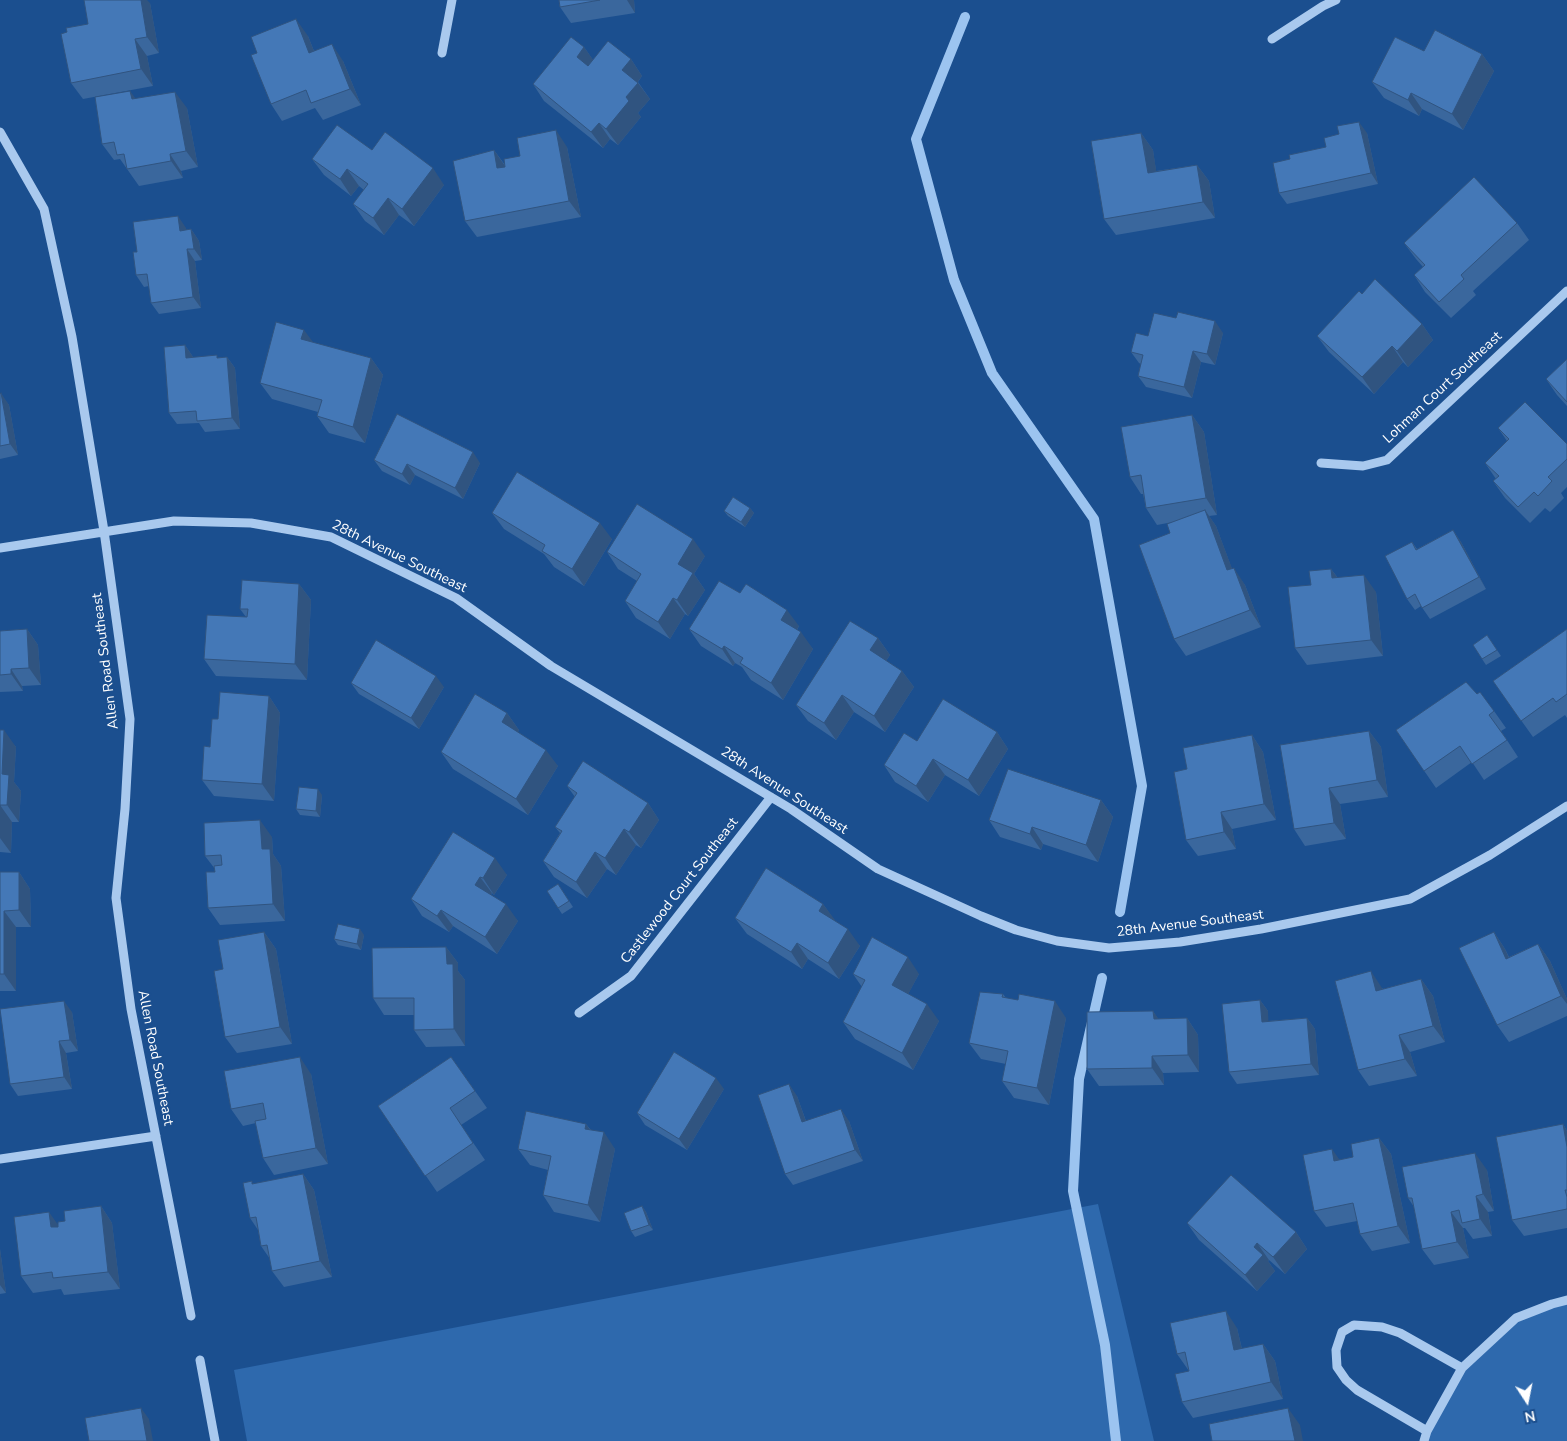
<!DOCTYPE html>
<style>
body{margin:0}
#map{position:relative;width:1567px;height:1441px;overflow:hidden;background:#1b4f8f;font-family:"Nunito Sans",sans-serif}
canvas{display:block}
.north{position:absolute;left:1502px;top:1376px;width:50px;height:50px;-webkit-text-stroke:4px #1b4f8f;paint-order:stroke;rotate:169deg;font-size:14px;font-weight:700;line-height:20px;text-align:center;color:#fff}
.north::after{content:'';display:block;margin:auto;width:18px;height:22px;background:#fff;clip-path:polygon(50% 0,100% 100%,50% 72%,0 100%)}
</style>
<div id="map">
<canvas width="1567" height="1441"></canvas>
<div class="north">N</div>
</div>
<script>
const c = document.querySelector('canvas').getContext('2d');
c.lineJoin = 'round';
function fillPath(path, color) {
  c.fillStyle = color;
  c.fill(path, 'evenodd');
}
function toPath(rows) {
  const path = new Path2D();
  for (const r of rows) {
    path.moveTo(r[0], r[1]);
    for (let i = 2; i < r.length; i += 2) path.lineTo(r[i], r[i + 1]);
  }
  return path;
}
function stroke(path, color, width, dash) {
  c.strokeStyle = color;
  c.lineWidth = width;
  c.lineCap = dash ? 'butt' : 'round';
  c.setLineDash(dash || []);
  c.stroke(path);
}
function label(font, color, halo, rows, align = 'center') {
  c.font = font + ' "Nunito Sans",sans-serif';
  c.lineWidth = 4;
  c.setLineDash([]);
  c.textBaseline = 'middle';
  c.strokeStyle = halo;
  c.fillStyle = color;
  for (const [text, x, y, turn = 0] of rows) {
    c.save();
    c.translate(x, y);
    c.rotate((+turn || 0) * Math.PI / 180);
    c.textAlign = isNaN(turn) ? turn : align;
    if (halo) c.strokeText(text, 0, 0);
    c.fillText(text, 0, 0);
    c.restore();
  }
}
fillPath(toPath([
 [1098,1204,1154,1441,247,1441,234,1370],
 [1567,1301,1567,1441,1424,1441,1462,1368,1516,1318]
]), '#2e69ad');
stroke(toPath([
 [965,17,916,139,954,280,992,373,1094,519,1142,786,1120,912],
 [1102,978,1079,1079,1073,1191,1105,1345,1116,1441]
]), '#9cc4f0', 10);
stroke(toPath([
 [1272,39,1323,6,1336,0],
 [442,53,452,0],
 [0,132,44,209,72,337,104,531,130,719,125,809,116,898,131,1009,191,1316],
 [1321,463,1363,466,1387,460,1567,291],
 [0,548,174,521,251,523,331,537,456,598,551,666,791,809,878,869,981,916,1016,930,1057,941,1109,948,1180,942,1261,929,1410,899,1490,855,1567,806],
 [579,1013,631,976,771,797],
 [0,1159,156,1136],
 [200,1360,215,1441],
 [1427,1431,1357,1390,1346,1380,1337,1367,1336,1350,1342,1332,1354,1325,1382,1327,1400,1333,1462,1368],
 [1424,1441,1427,1431,1462,1368,1516,1318,1552,1304,1567,1300]
]), '#a9c9ee', 9);
fillPath(toPath([
 [559,0,634,0,635,13,571,23,560,7],
 [150,3,159,53,147,56,153,86,83,99,71,83,67,32],
 [308,36,314,51,343,61,361,105,323,120,315,108,282,121,271,104,257,53],
 [584,47,593,60,631,59,642,76,638,82,650,99,638,113,641,117,618,145,610,139,603,148,544,101,533,84],
 [1424,51,1482,54,1494,71,1463,130,1422,109,1419,116,1384,98,1372,82],
 [136,99,187,108,198,167,181,171,183,178,139,186,120,159,114,160,102,144],
 [1141,133,1153,150,1156,171,1197,165,1209,181,1215,218,1116,235,1104,219],
 [1367,133,1378,184,1287,204,1279,193,1290,159],
 [567,147,581,217,477,237,465,221,494,150,505,165,520,156],
 [372,150,444,185,414,226,399,215,384,235,365,221,353,204,364,190,359,186,351,196,324,175,312,159],
 [1517,223,1529,240,1473,291,1476,295,1451,318,1425,292,1414,275,1423,267,1416,259,1404,243],
 [186,228,186,230,191,229,199,241,202,260,195,261,201,308,159,314,151,303,149,286,144,287,136,275,137,252],
 [1362,294,1422,324,1433,340,1408,367,1403,362,1374,394,1329,352,1317,336],
 [1223,333,1215,365,1201,362,1192,398,1146,387,1138,376,1141,364,1139,363,1131,352,1148,336],
 [313,343,371,358,383,375,365,443,329,433,317,416,318,412,272,399,260,383],
 [185,345,193,357,219,358,227,357,235,368,240,429,205,432,199,423,177,424,169,413],
 [1567,359,1567,406,1557,395,1546,379],
 [0,394,9,405,18,455,0,459],
 [1192,415,1204,432,1217,515,1209,516,1216,526,1232,569,1245,585,1261,627,1186,656,1174,639,1170,533,1173,522,1157,525,1146,508,1143,494,1141,494,1130,477],
 [1498,428,1567,444,1567,487,1561,493,1564,498,1550,512,1545,508,1530,523,1505,498,1493,481,1496,479,1485,463,1507,441],
 [374,460,480,463,463,499,415,475,410,485,382,471],
 [750,508,754,513,745,527,728,516,724,511],
 [492,513,612,539,584,586,554,567,544,554,504,529],
 [1453,530,1461,542,1486,589,1430,619,1421,606,1415,610,1407,599,1412,542,1417,549],
 [607,552,705,556,694,574,705,590,688,616,685,614,670,639,636,618,625,601,637,581,618,569],
 [1331,569,1338,578,1376,592,1383,656,1307,665,1295,648,1311,585],
 [299,584,311,600,307,680,216,676,204,659,246,617,240,609],
 [740,593,799,626,797,630,813,649,783,700,751,680,742,667,735,663,733,666,701,646,689,629],
 [27,629,38,645,41,685,22,686,23,691,0,692,0,631],
 [1567,629,1567,718,1565,715,1533,737,1493,681],
 [1487,635,1501,656,1486,665,1482,659],
 [878,638,890,655,886,661,902,671,914,687,885,732,854,712,836,740,808,721,796,705],
 [351,683,444,687,419,729,359,694],
 [1477,694,1494,711,1506,728,1501,731,1518,757,1484,780,1472,762,1436,788,1396,730],
 [269,696,280,713,274,801,214,796,202,780,210,747,218,719],
 [507,713,519,730,518,732,558,766,528,815,453,769,441,752],
 [0,730,16,747,14,782,21,791,19,822,12,822,11,853,0,852],
 [1369,731,1381,747,1388,797,1340,804,1346,839,1305,846,1294,829],
 [997,732,1008,749,979,796,945,775,928,802,895,782,884,765,917,741],
 [1252,735,1263,752,1276,820,1232,829,1236,849,1198,856,1186,840,1187,769],
 [567,786,648,803,659,820,641,848,636,845,616,875,607,869,587,898,554,877,543,861,560,833,555,827,575,797],
 [322,795,320,817,300,815,296,809],
 [1101,800,1113,817,1098,862,1043,844,1041,850,1000,837,989,820],
 [453,832,507,875,494,895,492,893,491,895,518,921,497,954,453,926,449,932,422,916,411,899],
 [272,837,273,854,281,866,285,921,220,925,208,908,215,872,215,869,205,856],
 [0,872,19,872,30,889,31,927,16,927,16,991,0,991],
 [558,884,573,907,562,914,547,891],
 [823,904,835,921,860,946,839,979,808,959,802,969,747,934,735,918],
 [264,932,276,949,292,1044,237,1053,225,1037,223,969],
 [1494,932,1505,949,1509,957,1538,944,1550,961,1567,999,1567,1016,1509,1042,1497,1025],
 [364,935,361,950,338,945,334,939],
 [446,947,458,963,458,971,465,980,465,1046,426,1047,414,1030,414,1015,384,1015,373,998],
 [853,974,919,974,908,994,939,1021,913,1070,855,1039,843,1022,862,987],
 [1421,979,1433,996,1445,1042,1410,1052,1417,1076,1369,1086,1358,1070,1382,988,1383,989],
 [1003,994,1006,998,1066,1018,1049,1105,1014,1098,1002,1081,1006,1064,981,1059,969,1043],
 [1260,1000,1268,1011,1268,1021,1307,1018,1315,1029,1319,1075,1237,1084,1229,1072],
 [1153,1011,1158,1019,1187,1018,1198,1035,1199,1072,1163,1073,1164,1085,1099,1086,1087,1069],
 [72,1012,78,1051,66,1053,72,1089,18,1096,10,1084],
 [451,1057,487,1108,461,1125,485,1160,437,1192,378,1106],
 [311,1074,328,1164,274,1175,263,1158,256,1123,243,1126,231,1109],
 [724,1089,687,1150,645,1125,637,1113],
 [797,1096,806,1121,849,1121,863,1161,793,1185,785,1174],
 [586,1124,590,1129,615,1149,600,1222,554,1212,543,1195,548,1170,530,1165,518,1149],
 [1563,1124,1567,1131,1567,1228,1524,1236,1512,1220],
 [1379,1138,1391,1154,1410,1243,1372,1251,1360,1234,1357,1221,1326,1227,1314,1211,1339,1160,1353,1157],
 [1487,1170,1494,1211,1488,1212,1492,1236,1473,1239,1465,1228,1463,1228,1469,1258,1434,1265,1422,1249,1414,1207,1408,1198],
 [303,1174,314,1190,332,1277,284,1287,272,1271,270,1259,261,1246,258,1230,250,1218,254,1184],
 [101,1206,112,1223,120,1289,64,1295,61,1289,33,1293,21,1276,58,1225,65,1221],
 [642,1206,646,1212,653,1230,635,1237,631,1231],
 [1187,1223,1296,1232,1307,1249,1285,1274,1269,1260,1268,1261,1275,1271,1257,1291,1199,1240],
 [0,1249,6,1293,0,1294],
 [1237,1328,1242,1349,1263,1344,1275,1361,1283,1399,1193,1418,1182,1402,1189,1371,1177,1354]
]), '#3a679d');
fillPath(toPath([
 [141,0,147,0,150,3,159,53,147,37],
 [627,0,634,0,635,13],
 [296,19,308,36,321,69,309,53],
 [135,39,147,56,153,86,141,69],
 [332,44,343,61,361,105,350,89],
 [584,47,596,64,588,73,577,57],
 [1482,54,1494,71,1463,130,1452,114],
 [631,59,642,76,634,87,622,70],
 [638,83,650,99,638,113,641,117,618,145,606,129,626,97],
 [130,91,142,107,132,99],
 [175,92,187,108,198,167,186,151],
 [1411,93,1422,109,1419,116,1408,100],
 [1359,122,1367,133,1378,184,1371,173],
 [599,123,610,139,603,148,591,132],
 [556,130,567,147,581,217,569,201],
 [1141,133,1153,150,1159,189,1148,173],
 [494,150,505,166,509,185,497,168],
 [170,154,181,171,183,178,171,161],
 [1197,165,1209,181,1215,218,1203,202],
 [433,168,444,185,414,226,402,209],
 [347,169,359,186,351,196,340,179],
 [388,198,399,215,384,235,373,218],
 [178,216,186,228,187,242,180,231],
 [191,229,199,241,202,260,194,249],
 [187,249,195,261,201,308,193,297],
 [1215,321,1223,333,1215,365,1207,354],
 [1422,324,1433,340,1408,367,1397,351],
 [304,330,316,346,301,339],
 [185,345,193,357,194,369,186,358],
 [1392,346,1403,362,1374,394,1362,377],
 [1193,351,1201,362,1192,398,1184,387],
 [227,357,235,368,240,429,232,418],
 [371,358,383,375,365,443,353,427],
 [1,393,9,405,18,455,10,444],
 [1192,415,1204,432,1217,515,1206,498],
 [473,452,480,463,463,499,455,488],
 [407,464,415,475,410,485,402,474],
 [750,508,754,513,745,527,741,522],
 [1205,510,1216,526,1239,587,1227,570],
 [600,523,612,539,584,586,572,569],
 [1453,530,1461,542,1486,589,1479,577],
 [693,539,705,556,694,574,705,590,688,616,677,600,678,564],
 [1234,568,1245,585,1261,627,1250,610],
 [1331,569,1343,585,1332,578],
 [1364,575,1376,592,1383,656,1371,640],
 [299,584,311,600,307,680,295,664],
 [673,598,685,614,670,639,658,622],
 [787,610,799,626,793,636,781,620],
 [27,629,38,645,41,685,29,668],
 [801,632,813,649,783,700,771,683],
 [878,638,890,655,882,667,870,650],
 [724,646,735,663,733,666,722,649],
 [11,669,22,686,23,691,11,674],
 [902,671,914,687,885,732,874,716],
 [436,676,444,687,419,729,411,718],
 [842,695,854,712,836,740,824,723],
 [269,696,280,713,274,801,262,784],
 [507,713,519,730,514,739,502,722],
 [4,730,16,747,14,782,21,791,19,822,7,805,2,774],
 [1369,731,1381,747,1388,797,1377,780],
 [997,732,1008,749,979,796,968,780],
 [1252,735,1263,752,1276,820,1264,804],
 [546,750,558,766,528,815,516,799],
 [933,759,945,775,928,802,916,786],
 [1329,788,1340,804,1346,839,1334,823],
 [318,789,322,795,320,817,316,811],
 [1101,800,1113,817,1098,862,1086,845],
 [648,803,659,820,641,848,629,832],
 [0,805,12,822,11,853,0,838],
 [1221,812,1232,829,1236,849,1224,832],
 [260,820,272,837,273,854,281,866,285,921,273,904,262,849],
 [1032,827,1043,844,1041,850,1030,834],
 [624,829,636,845,616,875,605,858],
 [595,852,607,869,587,898,576,882],
 [495,858,507,875,494,895,483,878],
 [19,872,30,889,31,927,19,910],
 [480,877,492,893,487,901,475,885],
 [506,904,518,921,497,954,485,937],
 [823,904,835,920,830,928,819,911],
 [441,910,453,926,449,932,437,916],
 [4,911,16,927,16,991,4,974],
 [360,929,364,935,361,950,357,944],
 [848,929,860,946,839,979,828,963],
 [264,932,276,949,292,1044,280,1027],
 [1494,932,1505,949,1517,976,1506,959],
 [797,943,808,959,802,969,791,952],
 [1538,944,1550,961,1567,999,1567,1004,1561,996],
 [446,947,458,963,458,971,465,980,465,1046,454,1029,447,964],
 [908,957,919,974,904,1002,892,985],
 [1371,971,1382,988,1387,1008,1376,991],
 [1421,979,1433,996,1445,1042,1433,1026],
 [1260,1000,1268,1011,1269,1033,1262,1022],
 [64,1001,72,1012,78,1051,70,1040],
 [1055,1001,1066,1018,1049,1105,1037,1088],
 [927,1004,939,1021,913,1070,902,1053],
 [1153,1011,1165,1028,1154,1019],
 [1187,1018,1198,1035,1199,1072,1188,1055],
 [1307,1018,1315,1029,1319,1075,1311,1064],
 [1399,1035,1410,1052,1417,1076,1405,1059],
 [59,1041,66,1053,72,1089,64,1077],
 [1152,1056,1163,1073,1164,1085,1152,1068],
 [300,1057,311,1074,328,1164,316,1148],
 [716,1078,724,1089,687,1150,679,1139],
 [789,1084,797,1096,810,1133,802,1122],
 [841,1109,849,1121,863,1161,855,1150],
 [586,1124,598,1141,585,1129],
 [1563,1124,1567,1131,1567,1147],
 [604,1132,615,1149,600,1222,588,1205],
 [1379,1138,1391,1154,1410,1243,1398,1226],
 [1332,1149,1344,1166,1334,1161],
 [1475,1153,1487,1170,1494,1211,1483,1194],
 [303,1174,314,1190,332,1277,320,1261],
 [1476,1196,1488,1212,1492,1236,1480,1219],
 [101,1206,112,1223,120,1289,108,1272],
 [642,1206,646,1212,653,1230,649,1225],
 [49,1212,61,1229,51,1227],
 [1451,1212,1463,1228,1469,1258,1457,1242],
 [1296,1232,1307,1249,1285,1274,1273,1257],
 [1257,1243,1269,1260,1268,1261,1275,1271,1257,1291,1245,1275,1254,1247],
 [0,1249,6,1293,0,1285],
 [1226,1311,1237,1328,1246,1367,1234,1350],
 [1263,1344,1275,1361,1283,1399,1271,1382],
 [141,1408,149,1419,153,1441,147,1441],
 [1288,1408,1300,1425,1303,1441,1295,1441]
]), '#305480');
const building = toPath([
 [84,0,141,0,147,37,135,39,141,69,71,83,61,34,67,32,66,28,88,24,84,0],
 [559,0,600,0,560,7,559,0],
 [296,19,309,53,332,44,350,89,311,103,306,90,271,104,251,55,257,53,251,37,296,19],
 [1435,30,1482,54,1452,114,1411,93,1408,100,1372,82,1395,37,1424,51,1435,30],
 [571,37,584,47,577,57,588,66,608,41,631,59,622,70,638,83,626,97,629,101,606,129,599,123,591,132,533,84,571,37],
 [130,91,132,99,175,92,186,151,170,154,171,161,127,169,124,154,117,155,114,142,102,144,95,97,130,91],
 [1359,122,1371,173,1279,193,1273,163,1290,159,1289,155,1326,147,1324,138,1339,134,1337,126,1359,122],
 [337,125,372,150,385,132,433,168,402,209,388,198,373,218,353,204,368,184,347,169,340,179,312,159,337,125],
 [556,130,569,201,465,221,453,161,494,150,497,168,505,167,504,159,520,156,517,138,556,130],
 [1141,133,1148,173,1197,165,1203,202,1104,219,1091,141,1141,133],
 [1474,177,1517,223,1461,275,1464,279,1439,302,1414,275,1425,265,1404,243,1474,177],
 [178,216,180,231,191,229,194,249,187,249,193,297,151,303,147,274,136,275,133,252,137,252,133,222,178,216],
 [1375,279,1422,324,1397,351,1392,346,1362,377,1317,336,1359,291,1362,294,1375,279],
 [1178,312,1215,321,1207,354,1193,351,1184,387,1138,376,1143,355,1131,352,1136,333,1148,336,1154,313,1176,318,1178,312],
 [276,322,304,330,301,339,371,358,353,427,317,416,322,400,260,383,276,322],
 [185,345,186,358,217,355,217,358,227,357,232,418,197,421,196,411,169,413,164,347,185,345],
 [1567,359,1567,402,1546,379,1567,359],
 [1,393,10,444,0,446,0,394,1,393],
 [1525,402,1567,444,1567,459,1548,477,1552,481,1538,496,1534,492,1518,507,1493,481,1499,476,1485,463,1509,439,1498,428,1525,402],
 [397,414,473,452,455,488,407,464,402,474,374,460,397,414],
 [1192,415,1206,498,1146,508,1141,475,1130,477,1121,427,1192,415],
 [517,472,600,523,572,569,542,551,545,545,492,513,517,472],
 [733,497,750,508,741,522,724,511,733,497],
 [637,504,693,539,678,564,693,573,677,600,673,598,658,622,625,601,641,574,607,552,637,504],
 [1205,510,1227,570,1234,568,1250,610,1174,639,1139,545,1170,533,1167,524,1205,510],
 [1453,530,1479,577,1422,608,1415,594,1407,599,1385,556,1412,542,1416,550,1453,530],
 [1331,569,1332,578,1364,575,1371,640,1295,648,1288,587,1311,585,1309,571,1331,569],
 [242,580,299,584,295,664,204,659,207,615,247,617,248,609,240,609,242,580],
 [719,581,740,593,746,584,787,610,781,620,801,632,771,683,740,663,743,658,724,646,722,649,689,629,719,581],
 [850,621,878,638,870,650,902,671,874,716,842,695,824,723,796,705,850,621],
 [27,629,29,668,11,669,11,674,0,675,0,631,27,629],
 [1567,629,1567,694,1556,702,1553,698,1521,721,1493,681,1567,629],
 [1487,635,1497,650,1482,659,1473,645,1487,635],
 [376,640,436,676,411,718,351,683,376,640],
 [1466,682,1477,694,1480,692,1494,711,1489,715,1507,740,1472,764,1460,746,1424,771,1396,730,1466,682],
 [220,692,269,696,262,784,202,780,204,746,210,747,212,719,218,719,220,692],
 [475,694,507,713,502,722,546,750,516,799,441,752,475,694],
 [943,699,997,732,968,780,933,759,916,786,884,765,904,733,917,741,943,699],
 [0,730,4,730,2,774,9,775,7,805,0,805,0,809,0,730],
 [1369,731,1377,780,1329,788,1334,823,1294,829,1280,745,1369,731],
 [1252,735,1264,804,1221,812,1224,832,1186,840,1174,772,1187,769,1183,748,1252,735],
 [583,761,648,803,629,832,624,829,605,858,595,852,576,882,543,861,562,831,555,827,577,793,567,786,583,761],
 [1008,769,1101,800,1086,845,1032,827,1030,834,989,820,1008,769],
 [299,787,318,789,316,811,296,809,299,787],
 [260,820,262,849,270,849,273,904,208,908,206,872,215,872,214,866,222,865,221,855,205,856,204,823,260,820],
 [453,832,495,858,483,878,480,877,475,885,506,904,485,937,441,910,437,916,411,899,453,832],
 [766,868,823,904,819,911,848,929,828,963,797,943,791,952,735,918,766,868],
 [0,872,19,872,19,910,4,911,4,974,0,974,0,872],
 [558,884,569,901,558,908,547,891,558,884],
 [338,924,360,929,357,944,334,939,338,924],
 [264,932,280,1027,225,1037,214,971,223,969,218,940,264,932],
 [1494,932,1506,959,1538,944,1561,996,1497,1025,1459,948,1494,932],
 [872,937,908,957,892,985,927,1004,902,1053,843,1022,865,980,853,974,872,937],
 [446,947,447,964,453,964,454,1029,414,1030,414,998,373,998,372,948,446,947],
 [1371,971,1376,991,1421,979,1433,1026,1399,1035,1405,1059,1358,1070,1335,981,1371,971],
 [980,992,1003,994,1002,997,1018,1000,1019,994,1055,1001,1037,1088,1002,1081,1008,1051,969,1043,980,992],
 [1260,1000,1262,1022,1307,1018,1311,1064,1229,1072,1222,1004,1260,1000],
 [64,1001,70,1040,59,1041,64,1077,10,1084,0,1009,64,1001],
 [1153,1011,1154,1019,1187,1018,1188,1055,1152,1056,1152,1068,1087,1069,1087,1012,1153,1011],
 [674,1052,716,1078,679,1139,637,1113,674,1052],
 [300,1057,316,1148,263,1158,255,1121,266,1119,263,1103,231,1109,224,1071,300,1057],
 [451,1057,475,1091,450,1108,473,1143,425,1176,378,1106,451,1057],
 [789,1084,802,1122,841,1109,855,1150,785,1174,758,1095,789,1084],
 [526,1111,586,1124,585,1129,604,1132,588,1205,543,1195,551,1156,518,1149,526,1111],
 [1563,1124,1567,1147,1567,1190,1565,1190,1567,1197,1567,1209,1512,1220,1496,1137,1563,1124],
 [1379,1138,1398,1226,1360,1234,1353,1203,1314,1211,1303,1155,1332,1149,1334,1161,1353,1157,1351,1144,1379,1138],
 [1475,1153,1483,1194,1476,1196,1480,1219,1462,1223,1459,1210,1451,1212,1457,1242,1422,1249,1412,1198,1408,1198,1402,1167,1475,1153],
 [303,1174,320,1261,272,1271,267,1245,261,1246,256,1217,250,1218,243,1183,252,1181,252,1184,303,1174],
 [1231,1175,1296,1232,1273,1257,1257,1243,1254,1247,1263,1255,1245,1275,1187,1223,1231,1175],
 [101,1206,108,1272,53,1278,52,1272,21,1276,14,1217,49,1212,51,1227,58,1227,58,1222,65,1221,64,1211,101,1206],
 [642,1206,649,1225,631,1231,624,1213,642,1206],
 [1226,1311,1234,1350,1263,1344,1271,1382,1182,1402,1175,1374,1189,1371,1185,1352,1177,1354,1170,1323,1226,1311],
 [141,1408,147,1441,89,1441,85,1418,141,1408],
 [1288,1408,1295,1441,1212,1441,1209,1424,1288,1408]
]);
fillPath(building, '#4478b7');
stroke(building, '#305480', 1);
label('14px', '#fff', '#1b4f8f', [
 ["Lohman Court Southeast",1443,388,-43],
 ["28th Avenue Southeast",399,557,26],
 ["Allen Road Southeast",106,661,-97],
 ["28th Avenue Southeast",784,791,33],
 ["Castlewood Court Southeast",680,891,-52],
 ["28th Avenue Southeast",1190,924,-7],
 ["Allen Road Southeast",155,1058,79]
]);
</script>
